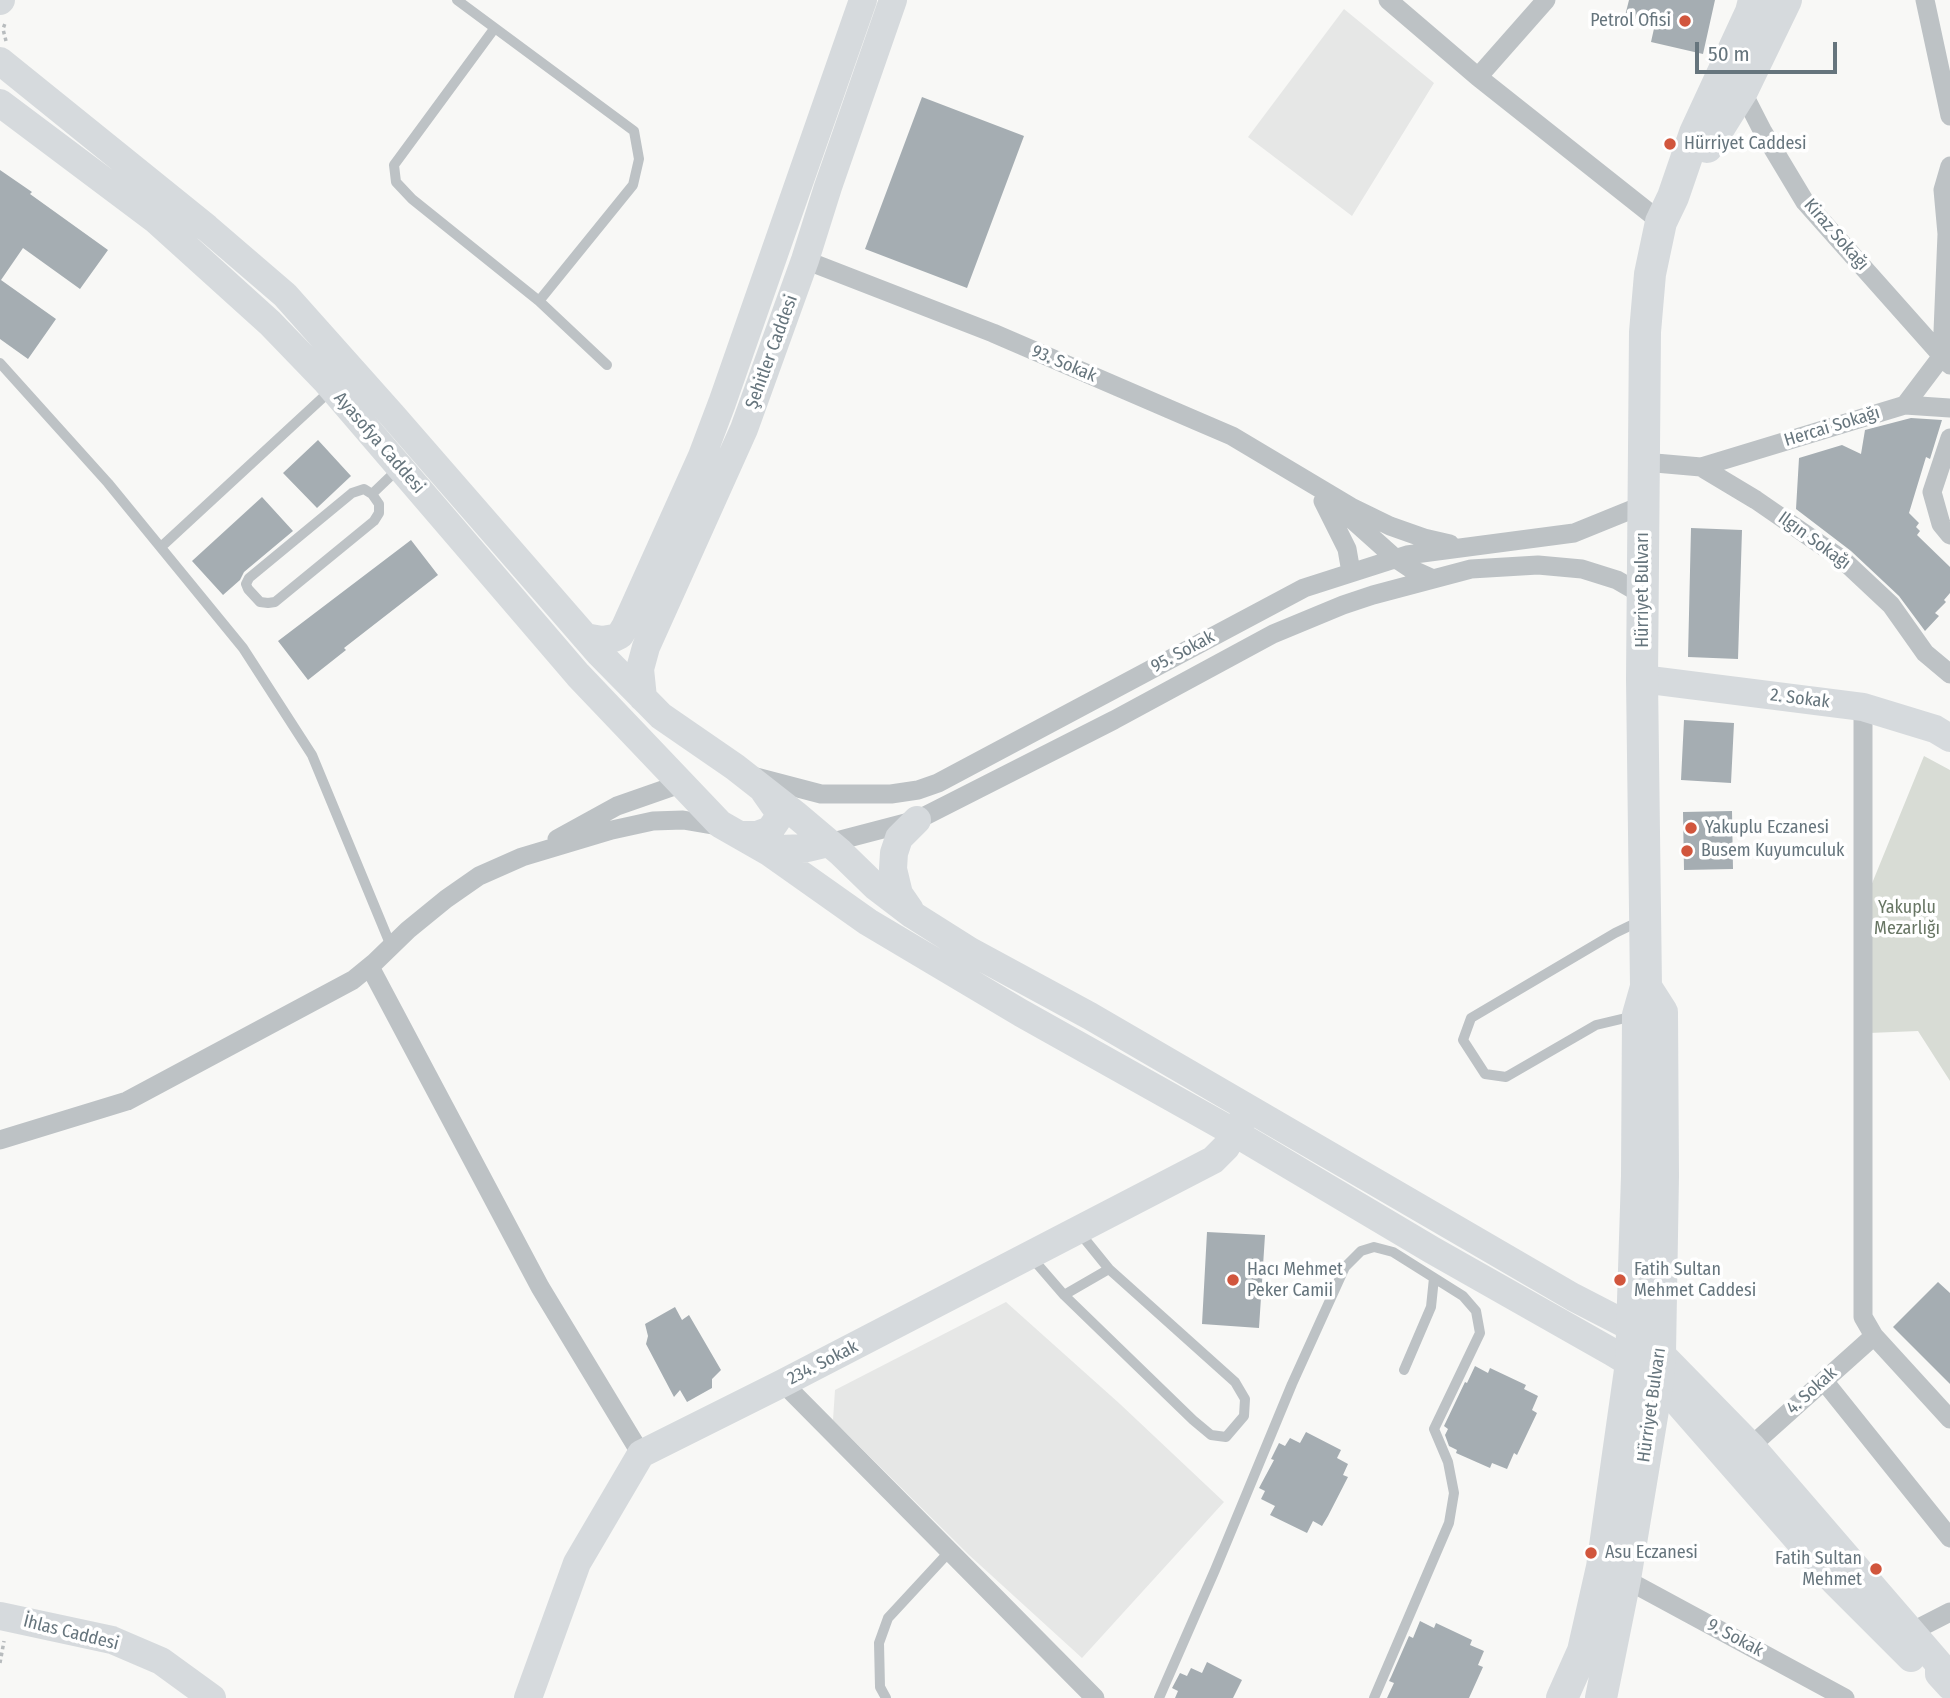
<!DOCTYPE html>
<meta charset="utf-8">
<style>
body{margin:0}
#map{position:relative;width:1950px;height:1698px;overflow:hidden;background:#f8f8f6;font-family:"Fira Sans Condensed",sans-serif}
canvas{display:block}
.scale{position:absolute;left:1695px;top:42px;width:142px;height:32px;box-sizing:border-box;border:4px solid #66757d;border-top:0;padding-left:9px;font-size:21px;line-height:24px;white-space:nowrap;color:#66757d;-webkit-text-stroke:5px #fff;paint-order:stroke}
</style>
<div id="map">
<canvas width="1950" height="1698"></canvas>
<div class="scale">50 m</div>
</div>
<script>
const c = document.querySelector('canvas').getContext('2d');
c.lineJoin = 'round';
function fillPath(path, color) {
  c.fillStyle = color;
  c.fill(path, 'evenodd');
}
function toPath(rows) {
  const path = new Path2D();
  for (const r of rows) {
    path.moveTo(r[0], r[1]);
    for (let i = 2; i < r.length; i += 2) path.lineTo(r[i], r[i + 1]);
  }
  return path;
}
function stroke(path, color, width, dash) {
  c.strokeStyle = color;
  c.lineWidth = width;
  c.lineCap = dash ? 'butt' : 'round';
  c.setLineDash(dash || []);
  c.stroke(path);
}
function label(font, color, halo, rows, align = 'center') {
  c.font = font + ' "Fira Sans Condensed",sans-serif';
  c.lineWidth = 7;
  c.setLineDash([]);
  c.textBaseline = 'middle';
  c.strokeStyle = halo;
  c.fillStyle = color;
  for (const [text, x, y, turn = 0] of rows) {
    c.save();
    c.translate(x, y);
    c.rotate((+turn || 0) * Math.PI / 180);
    c.textAlign = isNaN(turn) ? turn : align;
    if (halo) c.strokeText(text, 0, 0);
    c.fillText(text, 0, 0);
    c.restore();
  }
}
fillPath(toPath([
 [1344,9,1434,83,1352,216,1248,137],
 [1006,1302,1120,1404,1224,1502,1082,1658,969,1555,833,1420,835,1390]
]), '#e6e7e6');
fillPath(toPath([
 [1924,756,1950,770,1950,1081,1918,1031,1869,1033,1864,903]
]), '#d8dcd5');
fillPath(toPath([
 [1629,0,1715,0,1703,54,1651,42,1655,24,1625,16],
 [922,97,1024,136,967,288,865,249],
 [0,170,32,192,30,194,108,250,80,289,23,248,1,280,56,319,28,359,0,339],
 [1911,418,1942,420,1930,459,1926,457,1909,513,1919,523,1916,527,1920,531,1917,535,1950,567,1950,593,1944,600,1946,602,1935,613,1939,616,1925,631,1899,596,1851,551,1796,509,1799,458,1842,445,1861,454,1865,430],
 [318,440,351,476,317,508,283,473],
 [262,497,293,531,244,572,240,580,223,595,192,561],
 [1691,528,1742,530,1738,659,1688,657],
 [411,540,438,575,344,648,346,650,308,680,278,641],
 [1684,720,1734,723,1731,783,1681,780],
 [1732,811,1733,869,1684,870,1683,812],
 [1207,1232,1265,1235,1259,1328,1202,1324],
 [1938,1282,1950,1293,1950,1384,1893,1327],
 [675,1307,682,1320,689,1315,721,1370,712,1379,712,1388,687,1402,680,1390,674,1397,646,1344,648,1336,645,1324],
 [1475,1366,1488,1373,1490,1368,1526,1385,1524,1389,1538,1396,1532,1410,1537,1413,1517,1455,1514,1453,1507,1469,1492,1463,1490,1468,1456,1453,1457,1450,1449,1446,1445,1435,1448,1429,1444,1426,1465,1382,1467,1383],
 [1306,1432,1341,1450,1337,1458,1348,1464,1343,1475,1348,1477,1328,1516,1322,1526,1313,1521,1307,1533,1270,1515,1275,1506,1261,1499,1265,1491,1259,1488,1274,1460,1271,1459,1279,1443,1285,1446,1290,1438,1300,1443],
 [1420,1621,1434,1628,1436,1623,1472,1640,1470,1645,1484,1651,1478,1665,1483,1667,1469,1698,1387,1698,1394,1683,1389,1681,1391,1677,1409,1636,1413,1638],
 [1207,1662,1242,1680,1233,1698,1175,1698,1178,1691,1172,1688,1180,1673,1187,1676,1191,1668,1202,1673]
]), '#a5adb2');
stroke(toPath([
 [6,41,3,29,6,21],
 [0,1663,4,1641]
]), '#b8bcbe', 3.5, [3.5, 3.5]);
stroke(toPath([
 [457,0,634,131,639,159,633,185,539,301],
 [494,29,394,165,396,182,412,199,539,301,607,365],
 [0,363,108,483,243,648,312,755,391,946],
 [372,494,379,504,379,513,374,521,275,602,268,603,260,602,248,589,246,584,249,578,352,493,364,489,372,494,397,470],
 [161,547,330,391],
 [1634,1016,1596,1025,1506,1077,1485,1074,1463,1040,1471,1018,1615,933,1640,921],
 [1032,1258,1064,1295,1193,1420,1211,1435,1226,1437,1244,1416,1245,1399,1235,1382,1109,1269,1079,1232],
 [1064,1295,1109,1269],
 [1404,1370,1431,1307,1434,1278],
 [886,1698,880,1687,879,1643,888,1618,950,1551],
 [1159,1698,1215,1570,1292,1384,1345,1267,1361,1251,1374,1247,1393,1252,1463,1296,1476,1311,1480,1333,1434,1429,1448,1462,1454,1493,1449,1523,1374,1698]
]), '#bdc2c5', 10);
stroke(toPath([
 [1388,0,1478,77,1661,222],
 [1925,0,1950,116],
 [1478,77,1546,0],
 [1742,91,1763,132,1805,202,1950,365],
 [805,260,993,333,1197,421,1232,436,1351,507,1390,526,1424,538,1450,544],
 [1942,356,1947,234,1943,190,1950,166],
 [1905,405,1950,408],
 [1950,438,1932,492,1941,524,1950,535],
 [1644,462,1701,467,1756,500,1843,560,1891,605,1925,653,1950,674],
 [1701,467,1905,405,1942,356],
 [1323,501,1347,549,1351,572],
 [1338,507,1395,558,1413,570,1433,579],
 [1863,707,1863,1317,1874,1336,1950,1419],
 [756,777,821,794,891,794,918,790,938,783,1304,588,1407,555,1574,533,1643,505],
 [557,839,617,806,680,784],
 [829,843,917,820,1114,720,1273,634,1343,605,1373,595,1471,569,1538,565,1582,569,1617,580,1643,595],
 [370,967,540,1287,641,1454],
 [0,1140,127,1101,353,980,375,962,408,930,446,899,479,876,522,857,612,830,653,821,683,820,724,827],
 [1824,1381,1950,1538],
 [783,1383,1095,1698],
 [1751,1446,1874,1336],
 [1625,1579,1845,1698],
 [1911,1632,1950,1612]
]), '#bdc2c5', 19);
stroke(toPath([
 [0,1,1,0],
 [0,61,207,228,285,295,392,415,600,654,661,716,735,767,795,814,840,852,875,886,913,915,970,951,1090,1016,1573,1297,1633,1328,1660,1353,1751,1446,1939,1664,1939,1674,1950,1686],
 [0,103,156,220,270,323,325,380,578,675,720,824,769,852,868,922,1021,1013,1235,1133,1432,1250,1612,1352,1658,1380,1834,1581,1911,1658],
 [585,637,602,640,614,638,620,635,625,627,702,456,722,403,863,0],
 [1642,679,1863,707,1935,729,1950,738],
 [643,698,640,669,646,647,744,429,805,260,828,187,893,0],
 [741,835,757,835,770,830,777,820,778,811,764,791],
 [759,846,779,849,808,848,829,843],
 [910,910,899,894,893,869,894,853,899,838,917,820],
 [0,1616,112,1640,161,1661,212,1698],
 [528,1698,577,1563,641,1454,783,1383,1213,1160,1226,1147,1244,1117]
]), '#d6dadd', 28);
stroke(toPath([
 [1707,147,1742,91,1786,0],
 [1562,1698,1583,1651,1602,1567,1631,1363,1637,1176,1638,1015,1646,987,1642,679,1645,332,1650,274,1661,222,1673,197,1695,133,1751,12,1754,0],
 [1601,1698,1625,1579,1658,1380,1660,1353,1663,1176,1662,1012,1646,987]
]), '#d6dadd', 32);
for (const [x, y, r, color] of [
 [1685,21,7,"#d1563d"],
 [1670,144,7,"#d1563d"],
 [1691,828,7,"#d1563d"],
 [1687,851,7,"#d1563d"],
 [1233,1280,7,"#d1563d"],
 [1620,1280,7,"#d1563d"],
 [1591,1553,7,"#d1563d"],
 [1876,1569,7,"#d1563d"]
]) {
  const dot = new Path2D();
  dot.arc(x, y, r, 0, 2 * Math.PI);
  c.fillStyle = color;
  c.fill(dot);
  stroke(dot, '#fff', 2.5);
}
label('18px', '#66757d', '#fff', [
 ["Petrol Ofisi",1671,21,"right"],
 ["Hürriyet Caddesi",1684,144],
 ["Yakuplu Eczanesi",1705,828],
 ["Busem Kuyumculuk",1701,851],
 ["Hacı Mehmet",1247,1270],
 ["Peker Camii",1247,1291],
 ["Fatih Sultan",1634,1270],
 ["Mehmet Caddesi",1634,1291],
 ["Asu Eczanesi",1605,1553],
 ["Fatih Sultan",1862,1559,"right"],
 ["Mehmet",1862,1580,"right"]
], 'left');
label('18px', '#66757d', '#fff', [
 ["Kiraz Sokağı",1836,235,49],
 ["Şehitler Caddesi",772,352,-70],
 ["93. Sokak",1064,364,23],
 ["Hercai Sokağı",1832,427,-17],
 ["Ayasofya Caddesi",379,443,49],
 ["Ilgın Sokağı",1814,541,36],
 ["Hürriyet Bulvarı",1643,590,-90],
 ["95. Sokak",1183,652,-28],
 ["2. Sokak",1800,699,7],
 ["234. Sokak",823,1363,-27],
 ["4. Sokak",1812,1391,-42],
 ["Hürriyet Bulvarı",1652,1405,-82],
 ["İhlas Caddesi",71,1633,14],
 ["9. Sokak",1735,1638,28]
]);
label('18px', '#687664', '#fff', [
 ["Yakuplu",1907,908],
 ["Mezarlığı",1907,929]
]);
</script>
